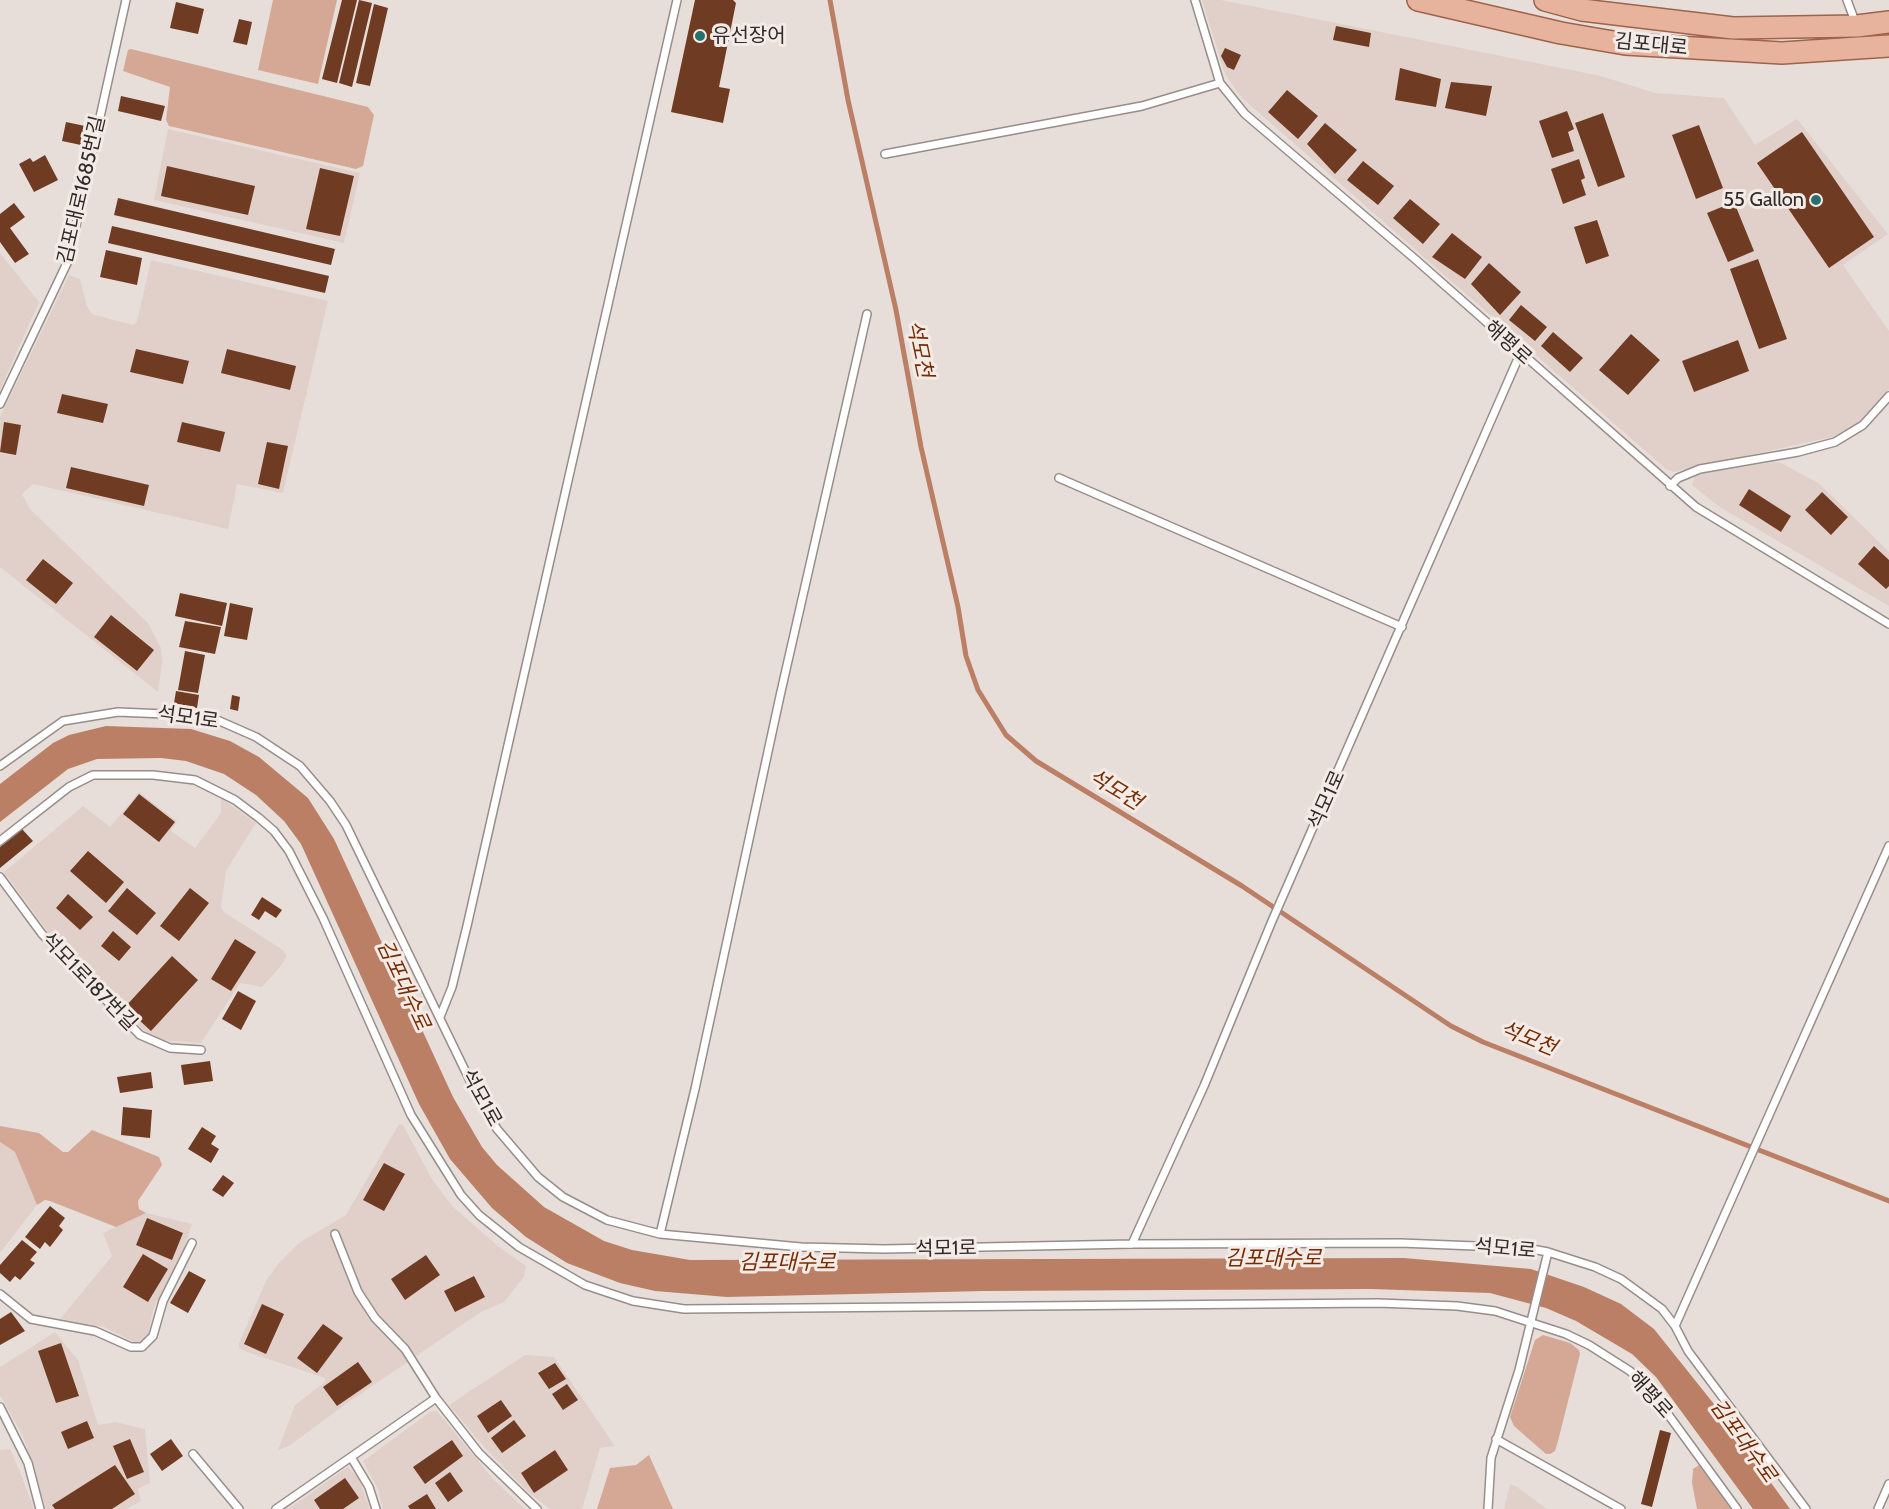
<!DOCTYPE html>
<meta charset="utf-8">
<style>
body{margin:0}
canvas{display:block;background:#e7deda}
</style>
<canvas width="1889" height="1509"></canvas>
<script>
const c = document.querySelector('canvas').getContext('2d');
c.lineJoin = 'round';
function fillPath(path, color) {
  c.fillStyle = color;
  c.fill(path, 'evenodd');
}
function toPath(rows) {
  const path = new Path2D();
  for (const r of rows) {
    path.moveTo(r[0], r[1]);
    for (let i = 2; i < r.length; i += 2) path.lineTo(r[i], r[i + 1]);
  }
  return path;
}
function stroke(path, color, width, dash) {
  c.strokeStyle = color;
  c.lineWidth = width;
  c.lineCap = dash ? 'butt' : 'round';
  c.setLineDash(dash || []);
  c.stroke(path);
}
function label(font, color, halo, rows, align = 'center') {
  c.font = font + ' Cabin,"Noto Sans KR",sans-serif';
  c.lineWidth = 6;
  c.setLineDash([]);
  c.textBaseline = 'middle';
  c.strokeStyle = halo;
  c.fillStyle = color;
  for (const [text, x, y, turn = 0] of rows) {
    c.save();
    c.translate(x, y);
    c.rotate((+turn || 0) * Math.PI / 180);
    c.textAlign = isNaN(turn) ? turn : align;
    if (halo) c.strokeText(text, 0, 0);
    c.fillText(text, 0, 0);
    c.restore();
  }
}
fillPath(toPath([
 [1202,0,1221,0,1601,76,1655,93,1724,98,1755,145,1797,119,1888,234,1843,265,1889,331,1889,389,1857,424,1832,437,1673,472,1666,469,1241,97,1225,74],
 [168,129,360,173,344,243,154,200],
 [0,253,39,302,0,390],
 [151,260,328,301,283,493,237,484,228,529,33,484,22,494,30,509,148,623,161,648,162,663,158,692,0,567,0,417,69,275,80,279,87,306,92,314,133,325,137,322],
 [1775,462,1781,463,1820,484,1889,552,1889,606,1718,506,1692,485,1695,476,1705,473],
 [139,792,177,821,171,831,195,848,221,813,221,798,256,823,226,871,221,907,224,912,283,950,287,956,280,967,262,987,240,983,201,1043,160,1040,148,1034,54,940,4,872,83,806,110,827],
 [399,1124,403,1125,432,1179,452,1206,498,1246,526,1266,524,1277,504,1302,481,1312,350,1401,289,1446,278,1450,295,1405,325,1382,325,1378,244,1351,239,1348,239,1343,266,1281,278,1264,299,1243,346,1215],
 [0,1142,15,1152,37,1205,0,1253],
 [146,1213,192,1224,183,1251,153,1310,147,1339,136,1343,104,1327,60,1319,112,1256,103,1233],
 [55,1332,78,1360,98,1425,115,1422,145,1429,150,1483,138,1489,141,1501,127,1509,46,1509,23,1436,0,1395,0,1367],
 [525,1355,554,1357,615,1446,600,1448,582,1509,550,1509,527,1491,485,1448,449,1405],
 [437,1411,493,1479,525,1509,383,1509,378,1489,363,1461,430,1412],
 [10,1449,20,1472,34,1509,0,1509,0,1450],
 [348,1467,358,1477,370,1509,288,1509],
 [1510,1484,1517,1487,1547,1509,1504,1509]
]), '#e1d0c9');
fillPath(toPath([
 [273,0,337,0,318,84,258,70],
 [131,49,368,107,374,115,363,166,356,169,169,126,166,120,170,87,123,71,128,50],
 [0,1126,39,1133,63,1152,68,1152,92,1130,159,1157,162,1165,138,1201,139,1209,146,1213,116,1227,50,1201,45,1200,37,1205,15,1152,0,1142],
 [1543,1335,1570,1343,1579,1350,1580,1354,1558,1441,1555,1451,1550,1454,1546,1454,1514,1426,1510,1417,1535,1340],
 [649,1455,673,1509,597,1509,610,1468,636,1465],
 [1699,1465,1708,1476,1731,1509,1697,1509,1692,1483,1693,1469]
]), '#d4a895');
fillPath(toPath([
 [106,726,191,729,230,741,259,757,308,798,334,839,453,1097,482,1147,497,1165,544,1207,604,1241,632,1250,690,1260,1404,1258,1531,1269,1584,1287,1621,1304,1654,1329,1714,1404,1790,1509,1753,1509,1656,1377,1632,1354,1576,1321,1546,1308,1490,1293,1371,1289,984,1291,727,1297,655,1291,620,1283,567,1263,526,1237,492,1208,450,1159,419,1104,301,844,284,821,256,795,224,774,186,761,161,758,97,759,68,769,0,822,0,784,53,743,69,735]
]), '#bb7f65');
stroke(toPath([
 [830,0,848,100,896,310,921,447,958,607,966,656,978,690,1006,735,1036,761,1242,886,1451,1026,1483,1042,1889,1201]
]), '#bb7f65', 5);
fillPath(toPath([
 [342,0,357,0,337,83,322,79],
 [359,0,372,3,352,87,339,83],
 [695,0,733,0,736,3,719,87,730,89,723,123,671,112],
 [176,2,204,9,198,34,170,28],
 [374,4,388,8,370,86,356,83],
 [239,19,252,22,247,45,233,42],
 [1336,26,1371,33,1369,47,1333,40],
 [1225,48,1241,55,1234,70,1227,67,1221,56],
 [1400,68,1441,79,1436,107,1395,100],
 [1451,82,1492,86,1486,116,1445,108],
 [1287,90,1318,116,1298,139,1268,112],
 [121,96,165,106,161,121,118,111],
 [1567,111,1574,129,1568,132,1574,151,1552,158,1539,121],
 [1603,113,1625,177,1598,187,1575,123],
 [66,122,85,126,81,145,62,141],
 [1325,123,1357,150,1335,174,1307,144],
 [1699,125,1723,188,1696,199,1672,135],
 [1802,132,1874,237,1829,268,1757,163],
 [45,155,58,180,34,192,19,164,30,158,33,162],
 [1579,159,1585,178,1581,180,1586,195,1563,204,1551,169],
 [1363,161,1394,186,1378,205,1347,180],
 [167,166,255,186,248,215,161,196],
 [320,168,354,176,340,236,306,229],
 [118,198,335,249,331,265,114,215],
 [1410,199,1440,224,1423,244,1393,218],
 [1734,202,1754,251,1728,262,1707,213],
 [14,203,25,217,10,228,29,254,15,263,0,242,0,214],
 [1597,220,1609,256,1586,264,1574,227],
 [112,226,329,276,325,293,108,243],
 [1452,233,1482,257,1465,279,1432,257],
 [106,250,142,258,137,285,100,277],
 [1758,259,1787,339,1759,349,1730,269],
 [1489,263,1521,292,1500,315,1471,284],
 [1521,305,1547,327,1535,341,1509,320],
 [1553,332,1583,358,1570,372,1541,346],
 [1631,334,1660,360,1628,395,1599,370],
 [1738,340,1749,371,1694,392,1682,361],
 [136,349,189,361,183,384,130,372],
 [227,349,296,366,290,390,221,373],
 [62,394,108,404,103,423,57,413],
 [4,422,21,425,16,455,0,452],
 [182,422,225,432,220,452,177,442],
 [267,442,288,446,279,489,258,484],
 [71,467,149,485,144,506,66,488],
 [1749,489,1791,516,1781,532,1739,505],
 [1822,492,1848,517,1831,535,1805,510],
 [1874,546,1889,560,1889,586,1886,589,1858,564],
 [43,559,73,583,56,604,26,580],
 [180,593,227,603,222,626,175,616],
 [230,603,253,608,247,640,224,636],
 [111,615,154,650,137,671,94,637],
 [185,621,221,627,215,654,179,647],
 [185,651,205,655,198,693,178,690],
 [176,691,199,695,197,708,174,703],
 [232,695,240,697,238,711,230,709],
 [139,794,175,822,159,842,123,814],
 [22,829,33,841,0,868,0,847],
 [88,851,124,882,106,903,70,871],
 [127,888,156,913,137,935,108,911],
 [190,888,209,903,179,941,160,926],
 [68,894,93,917,80,930,56,908],
 [262,897,282,910,276,918,265,911,259,920,251,915],
 [113,931,131,947,119,961,101,946],
 [235,939,256,952,231,991,211,979],
 [172,956,198,980,151,1031,125,1007],
 [238,991,256,1001,241,1030,222,1019],
 [210,1061,213,1081,184,1085,181,1065],
 [151,1072,153,1088,120,1093,117,1077],
 [123,1107,152,1110,150,1138,121,1135],
 [202,1127,216,1136,211,1144,219,1149,211,1163,188,1149],
 [384,1163,405,1174,384,1211,363,1200],
 [223,1175,234,1183,223,1197,212,1190],
 [50,1206,65,1218,59,1226,63,1230,50,1247,45,1242,40,1249,25,1237],
 [147,1218,183,1233,172,1260,136,1245],
 [22,1240,37,1252,30,1260,35,1263,20,1280,15,1276,10,1282,0,1273,0,1265],
 [143,1254,168,1269,148,1302,123,1287],
 [426,1255,440,1275,405,1300,391,1279],
 [189,1271,206,1280,188,1313,170,1303],
 [474,1276,485,1297,455,1312,444,1291],
 [262,1304,284,1314,266,1354,244,1344],
 [11,1312,25,1331,0,1345,0,1319],
 [323,1324,343,1338,317,1373,297,1358],
 [61,1343,79,1396,56,1403,38,1351],
 [358,1362,372,1382,337,1406,323,1387],
 [555,1363,566,1379,549,1389,538,1373],
 [567,1384,578,1400,563,1410,552,1394],
 [501,1400,512,1416,488,1433,477,1416],
 [514,1420,526,1436,502,1453,491,1438],
 [87,1421,94,1438,68,1449,61,1432],
 [1660,1430,1671,1433,1652,1507,1641,1504],
 [130,1439,144,1472,127,1479,113,1446],
 [171,1439,183,1456,162,1471,150,1454],
 [452,1440,463,1456,425,1484,413,1467],
 [555,1450,568,1470,534,1493,521,1473],
 [115,1465,135,1494,112,1509,55,1509,52,1505],
 [450,1472,463,1491,448,1502,435,1483],
 [345,1478,359,1498,343,1509,320,1509,314,1500],
 [427,1494,436,1509,410,1509,408,1506]
]), '#703b23');
const lane = toPath([
 [1195,0,1220,83,1245,114,1415,259,1696,507,1889,624],
 [1847,0,1856,24],
 [885,154,1142,106,1220,83],
 [0,404,68,261,126,0],
 [1059,478,1402,627],
 [1670,486,1678,478,1700,469,1798,452,1835,442,1863,425,1889,396],
 [0,766,63,721,118,712,188,715,215,719,256,737,300,766,330,801,346,825,475,1091,497,1129,538,1177,563,1197,607,1220,660,1234,801,1247,884,1249,1132,1244,1400,1243,1526,1248,1548,1252,1595,1267,1621,1279,1662,1309,1675,1326,1688,1351,1806,1509],
 [0,841,69,787,93,775,153,775,195,780,235,800,259,818,274,831,289,851,323,918,411,1115,461,1195,479,1215,519,1247,585,1285,633,1301,684,1309,1378,1303,1457,1306,1495,1311,1566,1334,1589,1345,1630,1371,1654,1395,1737,1509],
 [0,877,42,934,140,1035,170,1048,201,1050],
 [440,1017,452,987,467,926,677,0],
 [335,1234,358,1292,375,1318,405,1349,436,1398,351,1457,369,1487,376,1509],
 [660,1234,695,1089,780,696,867,314],
 [1132,1244,1204,1086,1272,921,1520,354],
 [0,1294,31,1319,95,1331,131,1347,142,1347,153,1336,163,1301,192,1243],
 [1675,1326,1889,846],
 [436,1398,479,1453,537,1509],
 [0,1407,28,1463,40,1509],
 [1496,1439,1621,1509],
 [193,1454,239,1509],
 [276,1509,351,1457],
 [1488,1509,1491,1458,1519,1370,1548,1252],
 [1878,1509,1889,1484]
]);
const primary = toPath([
 [1418,0,1561,33,1625,44,1782,53,1889,46],
 [1545,0,1582,10,1733,28,1857,26,1889,22]
]);
stroke(lane, '#968e8a', 10);
stroke(primary, '#9e634a', 24);
stroke(lane, '#fff', 7);
stroke(primary, '#e8b39c', 21);
for (const [x, y, r, color] of [
 [700,36,6,"#267170"],
 [1816,200,6,"#267170"]
]) {
  const dot = new Path2D();
  dot.arc(x, y, r, 0, 2 * Math.PI);
  c.fillStyle = color;
  c.fill(dot);
  stroke(dot, '#f4ebe7', 2);
}
label('20px', '#302c2b', '#f4ebe7', [
 ["유선장어",712,36],
 ["55 Gallon",1804,200,"right"]
], 'left');
label('20px', '#302c2b', '#f4ebe7', [
 ["김포대로",1651,45,6],
 ["김포대로1685번길",82,190,-77],
 ["해평로",1508,343,42],
 ["석모1로",188,718,8],
 ["석모1로",1327,800,-66],
 ["석모1로187번길",89,982,46],
 ["석모1로",481,1098,61],
 ["석모1로",946,1249,-1],
 ["석모1로",1505,1249,5],
 ["해평로",1650,1395,48]
]);
label('italic 21px', '#752c02', '#f4ebe7', [
 ["석모천",919,349,78],
 ["석모천",1115,790,31],
 ["김포대수로",403,985,65],
 ["석모천",1528,1039,22],
 ["김포대수로",1273,1259],
 ["김포대수로",787,1263],
 ["김포대수로",1743,1441,54]
]);
</script>
